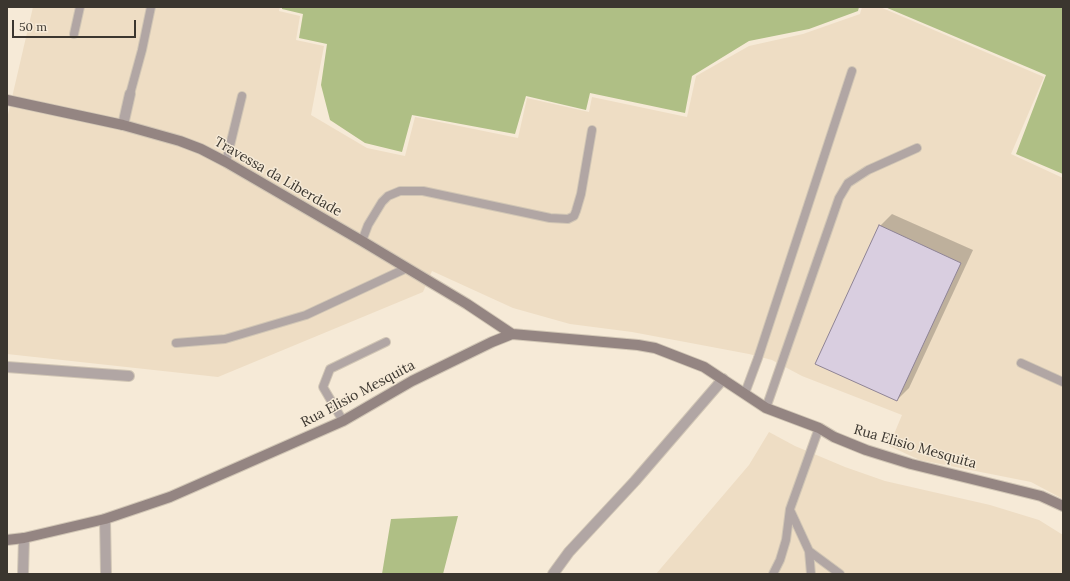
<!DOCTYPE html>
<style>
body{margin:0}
#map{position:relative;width:1070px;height:581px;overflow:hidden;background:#f6ead7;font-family:Lora,serif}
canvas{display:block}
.frame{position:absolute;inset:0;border:8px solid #3b362f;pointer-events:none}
.scale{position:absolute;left:12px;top:20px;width:124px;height:18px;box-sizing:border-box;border:2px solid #3b362f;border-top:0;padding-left:5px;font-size:12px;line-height:14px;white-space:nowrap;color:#3b362f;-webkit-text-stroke:3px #f6ead7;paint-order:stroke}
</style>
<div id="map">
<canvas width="1070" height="581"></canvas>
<div class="frame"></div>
<div class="scale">50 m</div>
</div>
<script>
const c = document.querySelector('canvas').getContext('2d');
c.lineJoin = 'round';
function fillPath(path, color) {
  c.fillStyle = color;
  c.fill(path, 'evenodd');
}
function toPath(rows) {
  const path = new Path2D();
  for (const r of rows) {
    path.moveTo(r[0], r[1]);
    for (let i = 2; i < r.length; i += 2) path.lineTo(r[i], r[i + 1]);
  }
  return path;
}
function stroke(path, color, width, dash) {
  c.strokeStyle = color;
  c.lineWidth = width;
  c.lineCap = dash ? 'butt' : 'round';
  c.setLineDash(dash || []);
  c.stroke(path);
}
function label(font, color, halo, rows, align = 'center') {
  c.font = font + ' Lora,serif';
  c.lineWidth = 3;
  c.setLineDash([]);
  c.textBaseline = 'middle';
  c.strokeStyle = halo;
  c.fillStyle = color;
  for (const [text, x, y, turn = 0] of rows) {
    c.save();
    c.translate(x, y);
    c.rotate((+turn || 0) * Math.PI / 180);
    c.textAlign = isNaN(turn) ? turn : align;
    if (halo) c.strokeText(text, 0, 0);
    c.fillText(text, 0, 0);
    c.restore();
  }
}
fillPath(toPath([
 [33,7,280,7,279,11,300,16,296,40,324,46,311,115,367,148,405,156,415,117,518,138,527,98,589,112,592,97,687,117,696,76,749,46,803,34,860,14,862,7,880,7,1044,77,1011,154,1063,178,1063,499,1031,482,920,460,889,446,902,415,802,376,772,360,749,354,632,332,570,324,513,308,432,271,423,292,218,377,7,354,7,119],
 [769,432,795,446,845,467,885,481,990,505,1039,520,1063,535,1063,574,656,574,749,465]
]), '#eeddc4');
fillPath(toPath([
 [282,7,859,7,858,11,809,29,749,41,692,76,685,113,590,93,586,110,526,96,515,134,412,115,402,152,365,143,330,120,321,85,327,44,299,38,303,14,282,9],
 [885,7,1063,7,1063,174,1016,154,1046,75],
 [458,516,443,574,382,574,391,519]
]), '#afbf85');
fillPath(toPath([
 [892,214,973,250,909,388,897,400,880,226]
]), '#0003');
const building = toPath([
 [879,225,961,263,897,401,815,364,879,225]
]);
fillPath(building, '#d9cee0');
stroke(building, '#8f8495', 1);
const lane = toPath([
 [74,34,80,7],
 [130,94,142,50,151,7],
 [226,162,242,96],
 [362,241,368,225,382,202,388,196,400,191,423,191,550,218,568,219,574,216,576,211,581,194,592,130],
 [176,343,225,339,306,315,407,268],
 [1021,363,1063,382],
 [745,393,758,358,852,71],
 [766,408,839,198,848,183,868,170,917,148],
 [343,421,323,387,330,369,386,342],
 [790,510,809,551,811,574],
 [809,551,840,574],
 [773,574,780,560,786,540,790,509,819,428]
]);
const street = toPath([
 [123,125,130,94],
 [7,367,129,376],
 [105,519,106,574],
 [23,574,24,538],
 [553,574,569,552,635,481,723,379]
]);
const secondary = toPath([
 [7,100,123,125,180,141,201,149,226,162,362,241,467,304,512,334],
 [7,540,24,538,105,519,170,497,343,421,412,381,492,342,512,334,638,345,655,348,704,367,766,408,819,428,834,437,866,450,911,464,1041,496,1063,506]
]);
stroke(lane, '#d1c6b5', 10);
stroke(street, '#d1c6b5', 12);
stroke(secondary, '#d1c6b5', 12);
stroke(lane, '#b1a6a4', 8);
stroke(street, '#b1a6a4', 10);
stroke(secondary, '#948582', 10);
label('14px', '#3b362f', '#f6ead7', [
 ["Travessa da Liberdade",278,177,30],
 ["Rua Elisio Mesquita",358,394,-28],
 ["Rua Elisio Mesquita",915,447,16]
]);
</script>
